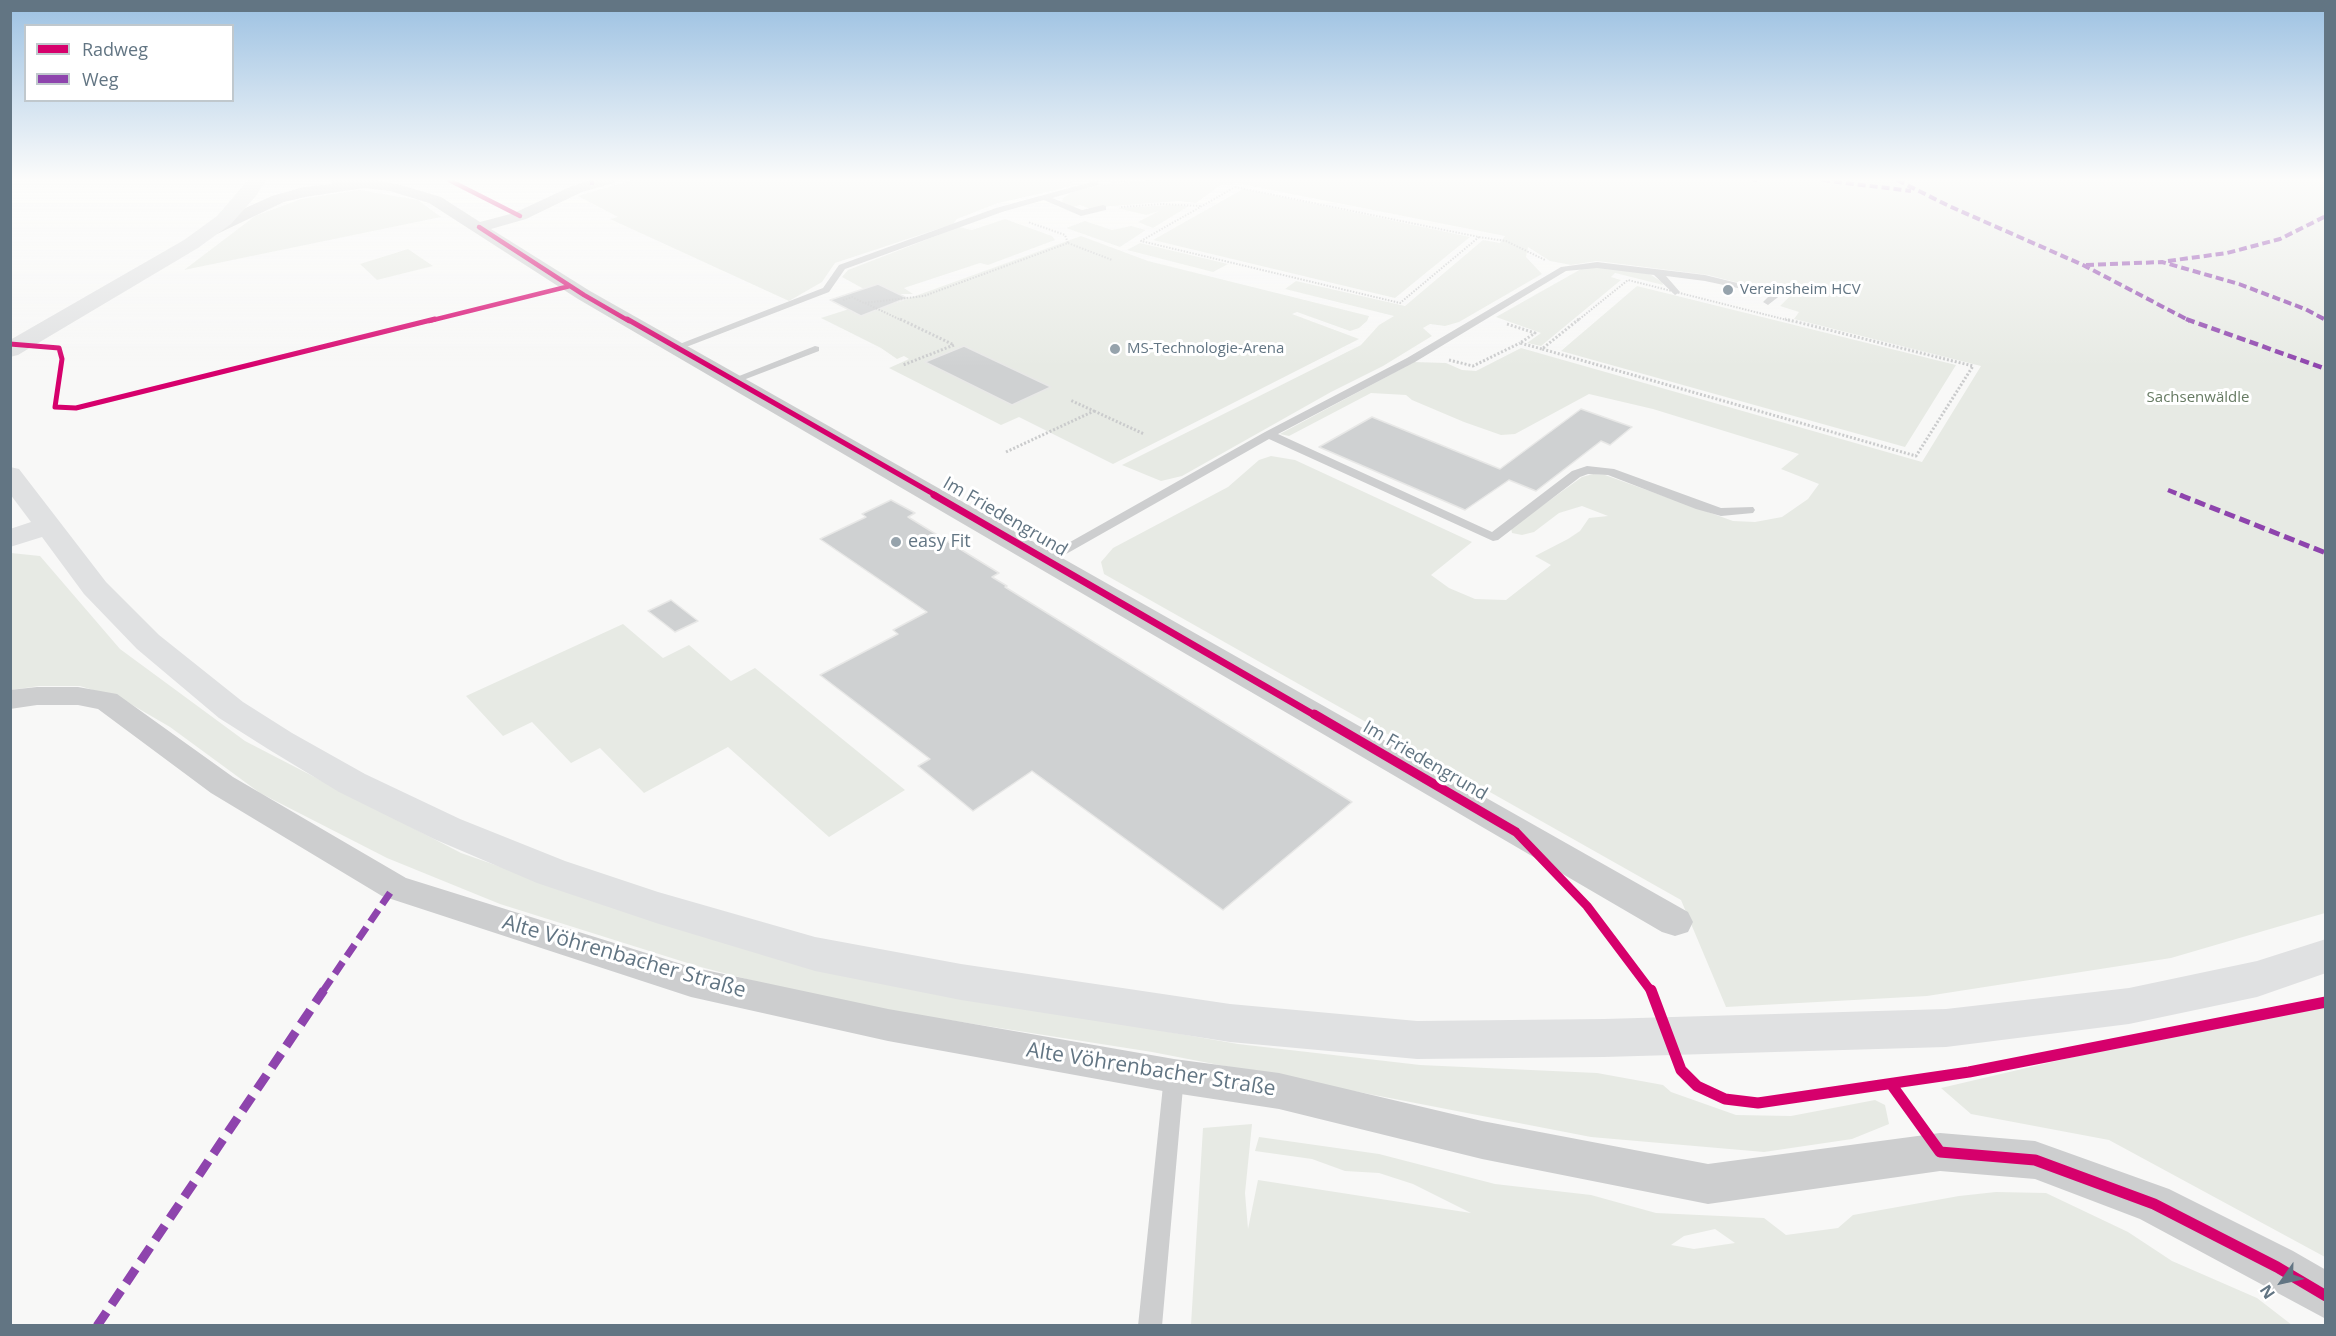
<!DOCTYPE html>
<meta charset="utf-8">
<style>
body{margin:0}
#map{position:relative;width:2336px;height:1336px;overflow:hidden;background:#f8f8f7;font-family:"Open Sans",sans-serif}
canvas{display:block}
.frame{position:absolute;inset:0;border:12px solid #627583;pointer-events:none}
.legend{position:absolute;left:24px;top:24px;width:210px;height:78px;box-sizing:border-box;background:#fff;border:2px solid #c0c8cd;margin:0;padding:8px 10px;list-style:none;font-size:18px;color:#627583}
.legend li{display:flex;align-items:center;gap:12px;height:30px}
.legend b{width:30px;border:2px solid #c0c8cd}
.north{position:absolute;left:2252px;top:1252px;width:60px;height:60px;-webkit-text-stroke:4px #fff;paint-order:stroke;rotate:236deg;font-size:16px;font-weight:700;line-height:24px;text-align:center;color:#627583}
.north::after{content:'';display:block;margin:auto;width:21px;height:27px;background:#627583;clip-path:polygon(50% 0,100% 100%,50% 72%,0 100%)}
</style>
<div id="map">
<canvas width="2336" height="1336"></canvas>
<div class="frame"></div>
<ul class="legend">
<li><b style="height:8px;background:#d6006c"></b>Radweg</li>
<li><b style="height:8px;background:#8e44ad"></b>Weg</li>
</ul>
<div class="north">N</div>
</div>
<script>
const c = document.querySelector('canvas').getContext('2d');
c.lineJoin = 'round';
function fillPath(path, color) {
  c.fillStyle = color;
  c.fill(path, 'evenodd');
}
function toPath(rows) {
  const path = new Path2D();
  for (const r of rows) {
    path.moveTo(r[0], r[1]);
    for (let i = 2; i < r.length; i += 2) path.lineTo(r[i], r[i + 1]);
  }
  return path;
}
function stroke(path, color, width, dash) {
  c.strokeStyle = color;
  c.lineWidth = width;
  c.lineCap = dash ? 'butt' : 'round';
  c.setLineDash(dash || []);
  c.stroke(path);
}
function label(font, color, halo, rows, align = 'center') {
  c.font = font + ' "Open Sans",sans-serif';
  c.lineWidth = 6;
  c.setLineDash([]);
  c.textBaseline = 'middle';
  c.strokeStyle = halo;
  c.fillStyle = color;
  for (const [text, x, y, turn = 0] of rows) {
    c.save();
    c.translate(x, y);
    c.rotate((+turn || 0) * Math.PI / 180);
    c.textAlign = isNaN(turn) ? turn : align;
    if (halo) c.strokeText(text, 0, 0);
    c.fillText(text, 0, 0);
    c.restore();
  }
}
fillPath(toPath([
 [632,180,1069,180,1072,182,1070,186,1060,189,998,203,957,219,953,224,835,263,822,282,789,301,610,219,618,217,578,196],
 [1150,180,2325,180,2325,913,2171,958,1927,996,1726,1007,1681,900,1104,574,1101,562,1113,548,1228,487,1259,460,1271,456,1295,460,1472,542,1431,575,1449,588,1475,599,1506,600,1551,565,1535,556,1568,539,1580,531,1589,518,1608,516,1582,506,1559,513,1534,532,1522,535,1512,533,1511,528,1582,477,1593,474,1605,475,1733,521,1755,522,1782,517,1808,499,1819,484,1781,469,1799,454,1653,409,1589,394,1515,434,1501,435,1464,422,1412,400,1406,395,1371,393,1289,436,1280,434,1414,362,1446,363,1462,370,1476,371,1521,348,1922,462,1981,366,1794,319,1799,312,1780,306,1790,296,1708,275,1597,261,1571,265,1550,261,1528,247,1526,257,1542,274,1459,322,1445,326,1430,324,1423,328,1432,336,1383,366,1331,392,1182,476,1161,481,1122,465,1361,345,1379,325,1394,316,1285,289,1296,281,1405,306,1483,240,1500,243,1505,236,1236,183,1222,184,1196,203,1179,201,1088,208,1080,205,1073,207,1062,202,1063,198,1072,192,1101,185],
 [1243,189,1470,237,1395,298,1153,240],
 [360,190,418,200,441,217,184,270,255,216,301,199],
 [1170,205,1189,206,1153,228,1138,222,1159,211,1146,215,1117,208],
 [1005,219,1052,236,1055,240,988,265,980,263,904,288,913,294,873,294,842,277,848,270,959,227,972,230],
 [1085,221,1112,230,1131,226,1146,230,1120,247,1066,228],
 [1081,236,1148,261,1369,316,1367,321,1359,328,1350,331,1297,312,1292,314,1359,339,1113,464,1019,417,1001,425,889,368,909,359,904,356,897,359,881,348,821,318,849,309,872,312,892,302,896,303],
 [1140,243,1228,264,1213,272,1127,250],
 [408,249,433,266,377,280,360,264],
 [1595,267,1648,273,1662,282,1663,285,1615,273,1611,277,1621,280,1541,346,1527,343,1541,333,1496,317,1581,269],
 [1637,286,1956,365,1905,447,1561,351],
 [11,553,40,556,120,649,245,741,461,853,655,921,1031,1008,1238,1044,1420,1065,1597,1073,1663,1085,1671,1092,1736,1115,1791,1116,1875,1100,1885,1105,1889,1124,1852,1139,1764,1152,1591,1137,1152,1052,834,1002,697,966,500,904,387,858,260,793,170,727,122,699,80,686,39,686,11,690],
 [623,624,663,658,689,645,731,681,755,668,905,790,829,837,728,747,644,793,600,748,571,763,532,722,503,736,466,696],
 [2325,998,2325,1257,2109,1140,1971,1114,1941,1088],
 [1252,1124,1245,1193,1248,1229,1258,1180,1471,1213,1413,1184,1379,1173,1345,1171,1312,1159,1255,1151,1259,1137,1379,1154,1495,1184,1591,1195,1656,1213,1764,1218,1786,1235,1838,1228,1853,1215,1959,1196,1996,1192,2046,1193,2128,1232,2172,1261,2257,1298,2292,1325,1191,1325,1203,1128],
 [1715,1229,1735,1243,1694,1249,1671,1245,1684,1236]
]), '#e7eae4');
const building = toPath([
 [878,284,907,298,861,316,830,300,878,284],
 [964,346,1051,387,1012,405,925,362,964,346],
 [1581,409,1632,427,1610,445,1601,441,1536,491,1509,480,1465,510,1319,447,1372,417,1500,469,1581,409],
 [891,500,915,513,908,517,999,573,992,577,1007,586,1005,587,1352,802,1223,910,1032,771,973,811,918,766,930,759,820,675,898,634,893,630,927,612,820,539,866,517,862,514,891,500],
 [671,600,698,621,675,632,648,611,671,600]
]);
fillPath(building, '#cfd1d2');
stroke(building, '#e8e8e7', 1.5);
stroke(toPath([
 [1112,183,1129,180],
 [1235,187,1479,237,1400,303,1141,241,1235,187],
 [1121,207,1162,204,1201,206],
 [1479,237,1506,241,1545,260],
 [1068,243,1112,260],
 [843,300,852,297,864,303,924,296,1068,243,1065,235,1028,222],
 [865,303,903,321],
 [431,321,541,294],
 [1577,321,1628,280,1791,321]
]), '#cacbcc', 2, [1.5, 1.5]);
stroke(toPath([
 [900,319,954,345,903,365],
 [1579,319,1542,349,1916,456,1973,366,1785,319],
 [1507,324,1535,333,1520,343,1542,349],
 [59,348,62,359,55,407,76,408,438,319],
 [1449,360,1473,366,1520,343],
 [1094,411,1144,434],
 [1006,452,1094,411,1070,400]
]), '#cacbcc', 3, [2, 2]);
fillPath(toPath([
 [1095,181,1098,181,1098,185,1052,198,1082,210,1103,205,1106,206,1106,210,1081,216,1044,200,1002,212,845,269,829,292,681,349,672,347,823,288,839,265,996,208,1095,181],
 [1597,262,1705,275,1782,294,1768,305,1763,302,1770,295,1705,281,1666,276,1680,292,1675,295,1654,275,1597,268,1566,271,1415,362,1278,434,1492,532,1572,471,1587,466,1614,469,1721,508,1753,507,1755,510,1753,513,1721,516,1696,509,1608,475,1588,474,1580,477,1498,540,1493,541,1269,439,1052,562,1047,563,1040,559,1265,432,1407,358,1561,267,1597,262],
 [815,346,819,347,819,351,738,382,730,382,729,380,815,346],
 [1174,1067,1181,1070,1184,1076,1162,1326,1138,1326,1164,1076,1167,1070,1174,1067]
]), '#cdcecf');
fillPath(toPath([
 [329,180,375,180,397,184,441,197,480,222,514,213,572,186,591,180,616,180,614,183,582,192,526,219,491,229,590,291,1688,912,1693,922,1688,932,1675,936,1662,932,578,299,429,203,390,191,364,188,305,197,284,202,215,235,209,236,201,231,203,227,272,196,304,187,333,184,329,180],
 [37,687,78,687,117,694,233,777,406,878,691,967,888,1009,1174,1059,1279,1073,1482,1121,1708,1164,1940,1133,2035,1141,2169,1189,2293,1251,2326,1270,2326,1319,2140,1219,2035,1179,1940,1171,1708,1204,1482,1159,1279,1109,1174,1093,888,1041,691,997,382,896,211,793,98,709,78,705,37,705,10,709,10,690,37,687]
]), '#cdcecf');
fillPath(toPath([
 [248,180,266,180,256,196,231,224,198,248,18,355,10,357,10,340,184,240,217,216,248,180],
 [10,467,19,469,106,582,159,635,243,702,292,733,365,774,460,819,565,861,658,892,815,937,961,964,1230,1004,1417,1021,1604,1019,1946,1009,2129,988,2257,961,2326,939,2326,973,2257,997,2129,1024,1946,1047,1604,1057,1417,1059,1230,1042,961,1000,815,971,656,923,537,883,434,839,339,792,268,749,219,718,137,649,84,594,42,537,10,547,10,529,31,522,10,494,10,467]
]), '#e0e1e2');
stroke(toPath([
 [592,180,592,185],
 [1753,180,1757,180],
 [1822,180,1911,191],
 [1897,180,1949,206,2083,265,2190,321],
 [2168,261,2227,253,2280,239,2326,216],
 [2086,265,2162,262,2239,284,2305,309,2326,320]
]), '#8e44ad', 4, [8, 4]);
stroke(toPath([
 [2186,319,2326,369],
 [2168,490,2183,496]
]), '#8e44ad', 4.5, [9, 4.5]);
stroke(toPath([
 [2180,495,2326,553]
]), '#8e44ad', 5, [11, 5]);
stroke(toPath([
 [323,991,394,887]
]), '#8e44ad', 7, [14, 7]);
stroke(toPath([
 [97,1326,324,990]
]), '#8e44ad', 9, [17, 9]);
stroke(toPath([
 [449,180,520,216],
 [479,227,584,295,629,321],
 [429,321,570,286]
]), '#d6006c', 4.5);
stroke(toPath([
 [627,319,937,496],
 [10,344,59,348,62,359,55,407,76,408,435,319]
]), '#d6006c', 5);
stroke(toPath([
 [934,495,1316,716]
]), '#d6006c', 7);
stroke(toPath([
 [1314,714,1516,832,1587,906,1651,991]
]), '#d6006c', 9);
stroke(toPath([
 [1651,990,1681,1070,1697,1086,1725,1099,1758,1103,1969,1072,2326,1002],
 [1891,1084,1940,1152,2035,1160,2154,1204,2277,1267,2326,1296]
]), '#d6006c', 11);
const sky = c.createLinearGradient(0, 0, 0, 367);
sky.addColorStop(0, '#9cc1e2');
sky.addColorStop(0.49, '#fcfcfb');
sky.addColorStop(1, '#fcfcfb00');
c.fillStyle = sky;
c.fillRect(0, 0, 2336, 367);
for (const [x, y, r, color] of [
 [1728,290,6,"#96a3ac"],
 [1115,349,6,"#96a3ac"],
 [896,542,6,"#96a3ac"]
]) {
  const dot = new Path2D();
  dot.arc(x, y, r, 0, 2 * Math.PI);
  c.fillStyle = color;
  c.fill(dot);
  stroke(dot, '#fff', 2);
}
label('15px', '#627583', '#fff', [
 ["Vereinsheim HCV",1740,290],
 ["MS-Technologie-Arena",1127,349]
], 'left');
label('15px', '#667a62', '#fff', [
 ["Sachsenwäldle",2198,398]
]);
label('18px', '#627583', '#fff', [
 ["Im Friedengrund",1005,517,30],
 ["Im Friedengrund",1425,761,30]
]);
label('18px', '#627583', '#fff', [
 ["easy Fit",908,542]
], 'left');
label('21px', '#627583', '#fff', [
 ["Alte Vöhrenbacher Straße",624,957,16],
 ["Alte Vöhrenbacher Straße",1151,1070,9]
]);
</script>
